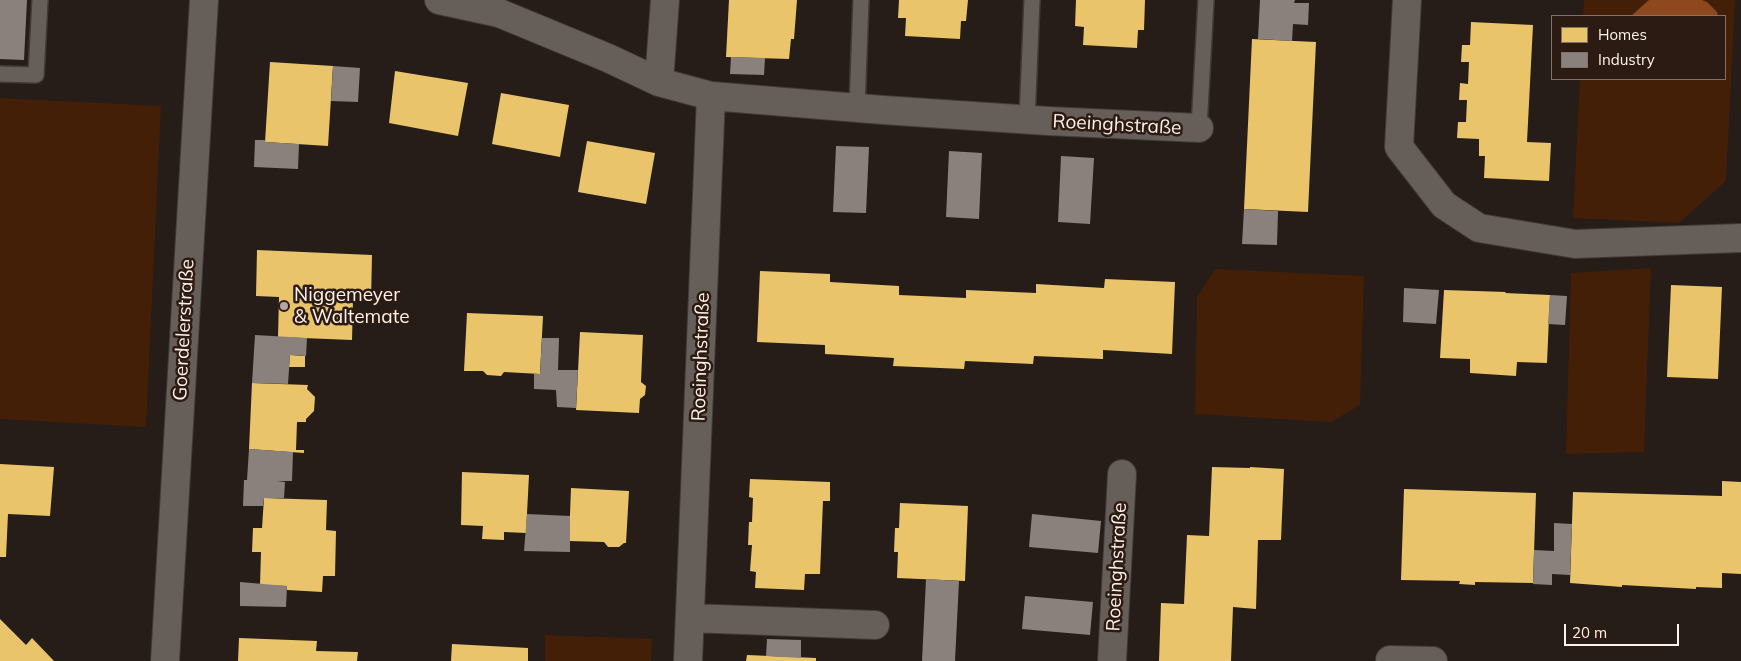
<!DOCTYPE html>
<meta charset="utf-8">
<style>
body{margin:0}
#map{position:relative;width:1741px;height:661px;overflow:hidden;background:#261d18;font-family:Mulish,sans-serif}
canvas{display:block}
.legend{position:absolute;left:1551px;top:15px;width:175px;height:65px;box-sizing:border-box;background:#2c1b12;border:1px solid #807169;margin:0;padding:6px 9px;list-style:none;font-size:15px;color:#fef2eb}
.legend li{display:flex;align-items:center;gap:10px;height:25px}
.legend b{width:25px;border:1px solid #807169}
.scale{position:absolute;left:1564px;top:624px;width:115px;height:22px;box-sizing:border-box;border:2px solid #fef2eb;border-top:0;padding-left:6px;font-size:15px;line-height:18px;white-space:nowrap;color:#fef2eb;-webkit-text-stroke:4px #2c1b12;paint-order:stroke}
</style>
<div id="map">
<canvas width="1741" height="661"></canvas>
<ul class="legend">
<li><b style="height:14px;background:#e9c46a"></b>Homes</li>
<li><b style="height:14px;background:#8a817c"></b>Industry</li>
</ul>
<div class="scale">20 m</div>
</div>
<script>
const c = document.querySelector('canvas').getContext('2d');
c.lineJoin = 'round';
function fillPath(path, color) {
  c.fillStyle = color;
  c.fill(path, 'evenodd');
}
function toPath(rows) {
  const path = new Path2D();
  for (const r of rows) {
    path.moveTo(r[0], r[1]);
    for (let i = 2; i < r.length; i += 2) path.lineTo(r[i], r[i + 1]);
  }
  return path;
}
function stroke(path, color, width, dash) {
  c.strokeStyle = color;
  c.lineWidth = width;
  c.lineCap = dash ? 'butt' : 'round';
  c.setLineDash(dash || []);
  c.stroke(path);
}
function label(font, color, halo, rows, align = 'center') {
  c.font = font + ' Mulish,sans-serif';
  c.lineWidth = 5;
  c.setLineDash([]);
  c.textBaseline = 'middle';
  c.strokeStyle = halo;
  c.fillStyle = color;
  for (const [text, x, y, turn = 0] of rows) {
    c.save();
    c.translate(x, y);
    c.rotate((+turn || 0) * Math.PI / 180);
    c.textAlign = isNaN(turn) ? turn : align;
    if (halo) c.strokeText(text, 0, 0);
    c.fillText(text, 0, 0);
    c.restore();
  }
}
fillPath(toPath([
 [1584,0,1735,0,1726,181,1679,223,1573,218,1580,79,1725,79,1725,16,1583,16],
 [0,98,161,106,146,427,0,419],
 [1651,268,1644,452,1566,454,1571,273],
 [1215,269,1364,276,1360,405,1331,422,1195,414,1197,297],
 [545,635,652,639,651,661,545,661]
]), '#431f08');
fillPath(toPath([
 [1649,0,1702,0,1707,2,1717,12,1718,16,1631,16]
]), '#8d491d');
fillPath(toPath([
 [729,0,797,0,794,39,791,39,789,59,726,57],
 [899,0,968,0,966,21,961,21,960,39,905,36,906,18,898,18],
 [1076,0,1145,0,1144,30,1138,30,1137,48,1083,45,1084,27,1075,26],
 [1471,22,1533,25,1527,142,1551,143,1549,181,1484,178,1485,156,1479,156,1479,139,1457,138,1458,122,1466,122,1467,100,1459,100,1460,83,1468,84,1469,62,1461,62,1462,45,1470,45],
 [1252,39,1316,42,1308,212,1244,209],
 [270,62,333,66,328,146,265,142],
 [395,71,468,83,458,136,389,123],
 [501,93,569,105,560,157,492,144],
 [587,141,655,153,646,204,578,192],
 [257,250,372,255,371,301,353,300,352,340,278,337,279,297,256,296],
 [760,271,830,274,830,282,899,286,899,295,966,298,966,290,1036,293,1036,284,1104,288,1105,279,1175,282,1172,354,1103,350,1103,359,1034,356,1033,364,965,361,964,369,893,366,894,358,825,354,825,345,757,342],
 [1671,285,1722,287,1718,379,1667,377],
 [1444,290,1506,292,1505,293,1550,295,1547,363,1517,362,1516,376,1470,373,1470,359,1440,358],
 [467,313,543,316,540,374,504,372,501,376,487,375,483,371,464,371],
 [580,332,643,335,641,382,646,386,645,395,640,399,639,413,576,410],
 [290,355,305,356,305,367,289,367],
 [252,383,308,385,307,389,315,397,314,411,306,419,306,422,297,422,296,450,304,450,304,453,249,449],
 [0,464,54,467,50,516,8,514,6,557,0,557],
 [1212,467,1250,468,1250,467,1284,469,1281,540,1258,540,1256,609,1233,607,1231,661,1159,661,1161,603,1184,604,1187,535,1209,536],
 [462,472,529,475,526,533,504,532,504,540,482,539,483,526,461,525],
 [750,479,830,482,830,501,823,501,820,574,805,574,804,590,755,588,756,572,750,571,752,545,748,545,749,522,752,522,753,498,749,497],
 [1722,481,1741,482,1741,574,1722,573,1722,588,1696,587,1696,589,1622,585,1622,587,1570,583,1573,492,1722,496],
 [571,488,629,491,626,543,624,543,619,547,608,547,604,542,569,541],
 [1404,489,1536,493,1533,583,1475,582,1475,585,1459,584,1460,581,1401,580],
 [264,498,327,500,326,530,336,531,335,576,323,576,322,592,287,590,287,586,260,585,261,552,252,552,253,528,262,528],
 [900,503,968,506,965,581,897,578,898,552,894,552,895,528,899,528],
 [0,619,26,645,32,638,54,661,0,661],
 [239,638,317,641,316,651,358,652,357,661,238,661],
 [452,644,528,648,528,661,451,661],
 [747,655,816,658,816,661,746,661]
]), '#e9c46a');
fillPath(toPath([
 [0,0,27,0,24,60,0,59],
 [1260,0,1295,0,1294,3,1309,3,1308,25,1293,24,1292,41,1258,39],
 [731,57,765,58,764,75,730,74],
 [333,66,360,68,358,102,331,101],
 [255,140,266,140,265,142,299,144,298,169,254,167],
 [836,146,869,147,866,213,833,212],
 [949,151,982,153,979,219,946,217],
 [1061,156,1094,158,1090,224,1058,222],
 [1244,209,1278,211,1277,245,1242,244],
 [1404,288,1439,290,1436,324,1403,322],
 [1550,295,1567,296,1565,325,1548,324],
 [255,335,307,338,306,356,290,355,288,384,252,383],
 [542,338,559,338,558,370,578,370,576,408,557,407,556,390,534,389,534,374,540,374],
 [249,449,293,452,292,481,277,481,285,482,284,498,264,498,263,506,243,506,244,480,247,480],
 [527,514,570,516,570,552,524,551],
 [1032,514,1101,521,1098,553,1029,547],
 [1554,523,1572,524,1570,575,1552,574,1552,585,1533,584,1534,550,1554,551],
 [926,579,959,581,955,661,922,661],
 [240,582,287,586,286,607,240,606],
 [1025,596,1093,602,1090,635,1022,629],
 [767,639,801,640,801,658,766,656]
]), '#8a817c');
const service = toPath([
 [0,74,36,75,40,0],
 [857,108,861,0],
 [1027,120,1032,0],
 [1199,128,1206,0]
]);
const minor = toPath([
 [439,0,499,13,608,58,659,82,711,96,883,110,1048,121,1199,128],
 [1407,0,1399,147,1444,205,1479,228,1575,244,1741,238],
 [659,82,665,0],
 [690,618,875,625],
 [1390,660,1433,661],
 [165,661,204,0],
 [688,661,711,96],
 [1112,661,1122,474]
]);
stroke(service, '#423a37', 18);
stroke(minor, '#423a37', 30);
stroke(service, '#655e59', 15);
stroke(minor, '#655e59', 28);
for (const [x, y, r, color] of [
 [284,306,5,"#b2a7a1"]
]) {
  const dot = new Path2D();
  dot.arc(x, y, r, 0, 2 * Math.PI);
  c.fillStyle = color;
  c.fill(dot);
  stroke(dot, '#2c1b12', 2);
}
label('19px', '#fef2eb', '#2c1b12', [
 ["Roeinghstraße",1117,125,3],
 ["Goerdelerstraße",184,330,-87],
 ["Roeinghstraße",701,357,-88],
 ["Roeinghstraße",1117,567,-87]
]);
label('19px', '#fef2eb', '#2c1b12', [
 ["Niggemeyer",294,295],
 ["& Waltemate",294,317]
], 'left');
</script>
